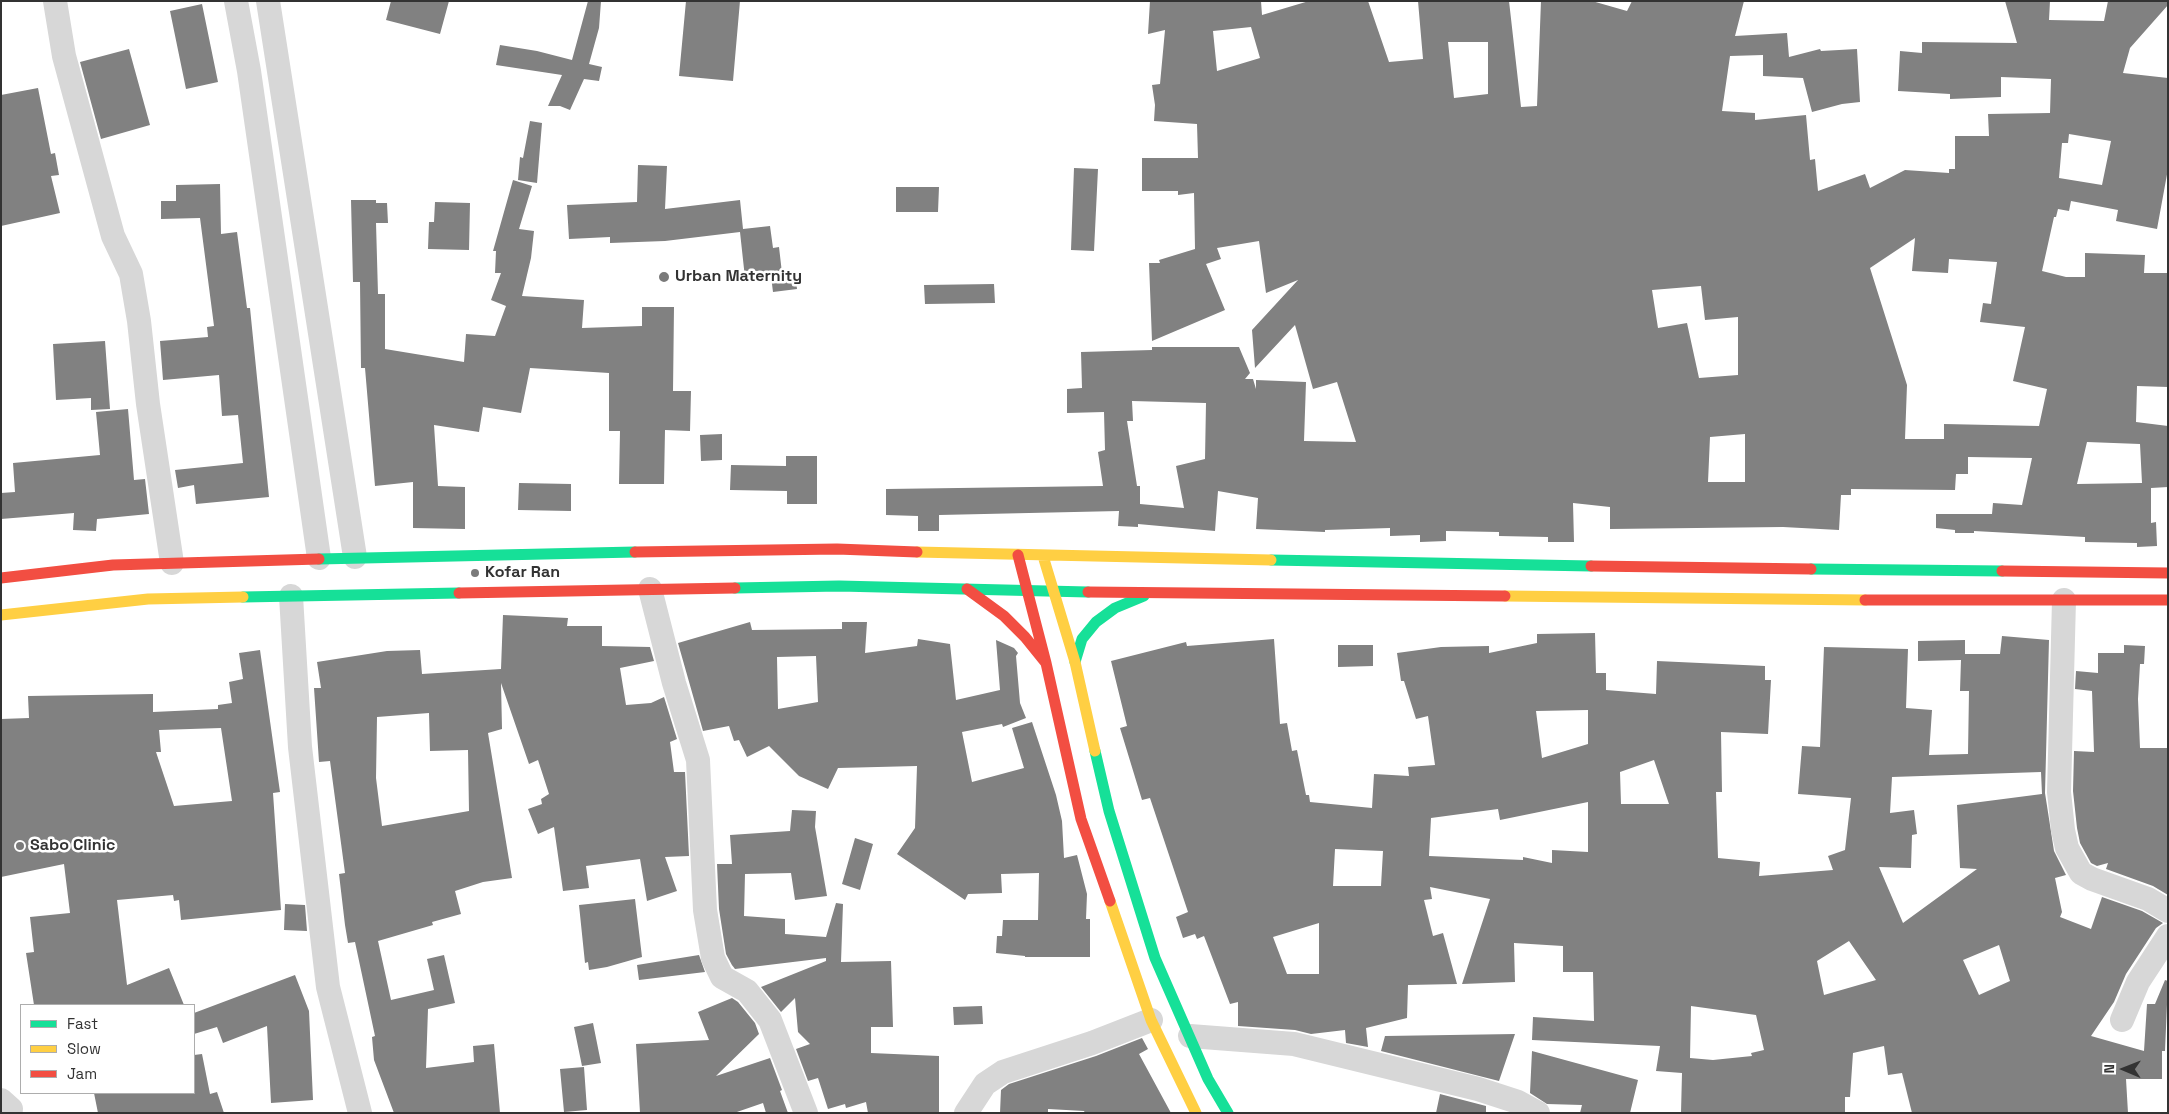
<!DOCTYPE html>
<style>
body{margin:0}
#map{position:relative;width:2169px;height:1114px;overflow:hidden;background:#fff;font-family:"Space Grotesk",sans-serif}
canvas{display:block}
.frame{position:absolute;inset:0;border:2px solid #333;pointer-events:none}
.legend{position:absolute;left:20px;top:1004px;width:175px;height:90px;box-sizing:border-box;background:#fff;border:1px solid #adadad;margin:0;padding:6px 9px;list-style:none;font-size:15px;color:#333}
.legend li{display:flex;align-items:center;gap:10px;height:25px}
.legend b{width:25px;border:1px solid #adadad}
.north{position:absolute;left:2099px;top:1044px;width:50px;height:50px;-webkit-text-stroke:4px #fff;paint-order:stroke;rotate:271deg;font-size:14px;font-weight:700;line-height:20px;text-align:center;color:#333}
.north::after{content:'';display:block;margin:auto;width:18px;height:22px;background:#333;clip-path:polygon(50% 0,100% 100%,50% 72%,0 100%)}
</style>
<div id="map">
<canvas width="2169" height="1114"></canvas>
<div class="frame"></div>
<ul class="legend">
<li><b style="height:6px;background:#16e098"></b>Fast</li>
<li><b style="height:6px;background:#ffcf43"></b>Slow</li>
<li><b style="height:6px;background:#f24e42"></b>Jam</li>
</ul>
<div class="north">N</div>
</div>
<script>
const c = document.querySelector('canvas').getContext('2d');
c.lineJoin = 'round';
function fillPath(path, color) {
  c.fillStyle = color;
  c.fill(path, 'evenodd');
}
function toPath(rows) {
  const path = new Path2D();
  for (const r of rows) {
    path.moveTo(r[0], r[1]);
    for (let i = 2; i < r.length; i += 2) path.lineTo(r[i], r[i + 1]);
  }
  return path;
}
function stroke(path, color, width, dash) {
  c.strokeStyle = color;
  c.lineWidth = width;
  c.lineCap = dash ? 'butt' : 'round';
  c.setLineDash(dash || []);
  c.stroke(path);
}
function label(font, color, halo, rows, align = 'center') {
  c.font = font + ' "Space Grotesk",sans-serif';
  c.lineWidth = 5;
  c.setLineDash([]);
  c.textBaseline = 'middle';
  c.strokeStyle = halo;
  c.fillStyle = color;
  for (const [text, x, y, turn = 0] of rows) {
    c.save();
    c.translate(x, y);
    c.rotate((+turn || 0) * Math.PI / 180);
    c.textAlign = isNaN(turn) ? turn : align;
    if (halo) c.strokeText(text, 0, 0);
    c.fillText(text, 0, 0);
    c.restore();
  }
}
fillPath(toPath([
 [391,1,449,1,440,34,386,20],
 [588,1,601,1,599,28,589,64,602,67,599,81,584,79,570,110,560,106,548,106,562,75,496,65,500,45,537,51,572,60],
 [686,1,740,1,733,81,679,76],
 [1150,1,1261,1,1262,15,1309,1,1368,1,1389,62,1423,59,1418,1,1509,1,1521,107,1537,106,1541,1,1592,1,1627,11,1632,1,1744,1,1735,36,1787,33,1789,57,1820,49,1821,51,1857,49,1860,102,1842,104,1812,112,1803,78,1763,76,1763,55,1730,56,1722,111,1755,113,1755,120,1806,115,1810,160,1815,159,1818,191,1865,174,1870,188,1905,170,1949,173,1949,169,1955,169,1955,136,1989,136,1988,114,2050,113,2051,79,2001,77,2001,97,1950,99,1950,94,1898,91,1900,51,1922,53,1922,42,2017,43,2005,1,2050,1,2049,20,2104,21,2108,1,2168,1,2168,5,2130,48,2123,73,2168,78,2168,169,2157,229,2116,221,2118,210,2071,201,2069,211,2058,209,2056,217,2054,217,2042,271,2066,277,2085,277,2085,253,2145,255,2144,273,2168,273,2168,387,2137,386,2136,422,2168,426,2168,487,2151,488,2151,523,2156,522,2157,546,2137,547,2137,543,2085,542,2085,537,1974,531,1974,533,1955,533,1955,530,1936,528,1936,514,1992,514,1993,503,2022,505,2032,458,1968,457,1968,474,1956,474,1955,490,1851,489,1851,495,1841,495,1839,530,1783,527,1610,529,1610,507,1573,503,1574,542,1548,542,1548,537,1499,536,1499,532,1446,531,1446,541,1420,542,1420,535,1390,536,1390,528,1325,530,1325,532,1256,529,1258,498,1218,491,1215,531,1138,524,1138,527,1118,526,1119,511,939,515,939,531,918,531,918,516,886,515,886,489,1103,486,1098,452,1105,450,1104,412,1067,413,1067,389,1082,388,1081,352,1152,350,1152,347,1239,347,1250,373,1245,379,1253,379,1256,389,1256,380,1306,382,1304,441,1356,442,1337,382,1313,389,1295,325,1255,368,1252,330,1298,280,1266,293,1259,241,1217,248,1221,259,1206,264,1225,310,1152,341,1149,263,1160,263,1159,260,1195,249,1194,193,1178,195,1178,191,1142,191,1142,158,1198,158,1197,124,1154,121,1155,105,1152,85,1160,84,1165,30,1148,34],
 [1251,27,1260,58,1217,71,1213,31],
 [1448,42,1488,42,1488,94,1454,98],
 [2069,134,2111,141,2102,185,2059,178,2062,143,2068,143],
 [1915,238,1912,271,1948,273,1949,259,1997,262,1991,304,1983,303,1980,322,2025,327,2013,381,2047,389,2039,426,1944,424,1944,439,1905,439,1907,385,1870,268],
 [1701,286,1705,320,1738,317,1738,375,1699,378,1687,323,1658,328,1652,290],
 [1132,401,1206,403,1205,459,1176,466,1184,508,1140,504,1140,486,1137,486,1127,421,1133,421],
 [1745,434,1745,482,1708,482,1710,437],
 [2087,442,2140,444,2142,483,2077,484],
 [202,4,218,82,186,89,170,11],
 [129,49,150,125,101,139,80,62],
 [38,88,51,154,55,153,59,175,51,176,60,213,1,226,1,95],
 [530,121,542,123,537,183,518,180,520,157,523,158],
 [638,165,667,166,665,209,740,200,743,229,770,226,773,248,779,247,782,273,745,278,740,232,665,241,610,243,610,237,569,239,567,205,637,202],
 [1074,168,1098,169,1094,251,1071,250],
 [513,180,532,186,519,229,534,231,531,258,522,296,584,300,582,328,642,326,642,307,674,307,673,391,691,391,690,431,665,430,664,484,619,484,620,431,609,431,609,373,530,368,521,413,483,407,479,432,434,425,438,486,465,487,465,529,413,528,413,482,375,486,365,368,361,368,360,282,353,282,351,200,376,200,376,203,387,203,388,223,376,223,378,294,385,294,385,349,464,362,466,334,495,336,506,306,491,300,501,273,495,273,496,251,493,251],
 [220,184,221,234,237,232,247,308,250,308,269,497,196,504,194,485,178,488,175,470,243,463,238,415,222,416,219,375,163,380,160,341,208,337,207,327,214,326,200,218,161,219,161,201,176,201,176,185],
 [896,187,939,187,938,212,896,212],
 [435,202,470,203,469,250,428,249,429,222,434,222],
 [795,272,797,289,773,292,771,276],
 [994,284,995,303,925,304,924,285],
 [105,341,110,409,91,410,91,398,56,400,53,344],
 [128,409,134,480,145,479,149,514,97,519,96,531,73,530,74,513,1,519,1,493,15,492,13,463,100,455,96,412],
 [722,434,722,460,701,461,700,435],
 [786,456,817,456,817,504,787,504,787,491,730,490,731,465,786,466],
 [519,483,571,484,571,511,518,510],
 [503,615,568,618,567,626,602,626,602,646,650,647,654,661,620,668,626,705,651,703,664,697,677,739,670,742,674,772,685,772,689,856,665,857,677,891,647,901,640,859,586,866,589,888,563,891,554,827,538,834,528,809,542,804,541,799,549,794,538,760,529,764,501,683,502,729,488,733,512,878,483,882,455,891,461,914,432,922,433,925,378,941,391,1000,434,990,427,959,444,955,455,1003,428,1009,426,1068,474,1062,473,1046,494,1044,500,1113,394,1113,374,1060,372,1037,375,1036,355,942,348,943,345,925,339,874,345,873,330,761,319,762,314,688,321,688,317,662,387,651,420,650,422,674,501,669],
 [429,713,430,751,468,750,469,811,382,826,376,778,377,717],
 [750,622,752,630,842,629,842,622,867,622,865,653,917,646,918,639,950,644,956,700,1000,690,996,640,1014,648,1018,653,1016,656,1020,703,1026,718,1003,727,1002,724,962,732,972,782,1024,768,1012,728,1032,722,1056,795,1062,821,1064,858,1077,855,1087,894,1086,919,1090,919,1090,957,1025,957,1025,956,996,953,997,936,1002,936,1003,920,1038,920,1039,873,1001,874,1002,893,968,894,965,900,897,854,915,828,917,766,838,768,828,789,799,776,769,746,747,757,739,740,734,741,729,726,703,731,678,643],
 [816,656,818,702,778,709,777,657],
 [1595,633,1596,673,1606,673,1606,690,1656,694,1657,661,1765,666,1765,680,1771,680,1768,734,1721,732,1722,792,1716,792,1718,858,1760,862,1759,876,1833,870,1828,856,1845,850,1851,798,1798,794,1802,746,1820,747,1824,647,1908,649,1906,708,1932,710,1929,755,1968,754,1969,691,1960,691,1961,660,1918,661,1918,641,1965,640,1965,654,2000,654,2002,636,2049,640,2045,793,2054,851,2066,875,2055,878,2062,912,2060,917,2091,929,2102,897,2142,911,2163,923,2156,928,2126,974,2114,1002,2091,1036,2144,1051,2147,1004,2155,1004,2165,980,2168,981,2165,1051,2162,1051,2162,1079,2126,1079,2128,1113,1912,1113,1902,1073,1888,1075,1884,1046,1853,1053,1850,1097,1845,1097,1845,1113,1681,1113,1682,1073,1656,1071,1660,1046,1532,1040,1533,1017,1594,1021,1593,972,1563,972,1563,946,1514,943,1515,982,1462,984,1490,899,1430,887,1432,899,1424,900,1433,936,1443,933,1457,984,1408,985,1407,1018,1366,1028,1368,1047,1346,1043,1345,1030,1311,1034,1295,1030,1238,1026,1238,1002,1230,1004,1204,936,1197,939,1195,934,1183,938,1176,917,1188,912,1150,798,1142,800,1120,728,1127,726,1111,661,1186,642,1187,646,1274,639,1280,724,1287,723,1292,751,1297,750,1306,795,1309,795,1310,802,1372,808,1374,774,1409,776,1408,767,1435,765,1428,716,1416,719,1404,681,1401,681,1397,653,1441,647,1489,646,1489,653,1537,643,1537,634],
 [1588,710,1588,744,1542,758,1536,711],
 [1654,760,1669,804,1621,804,1620,772],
 [2041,772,2042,794,1957,805,1960,868,1977,869,1903,923,1879,867,1911,868,1912,835,1917,834,1914,810,1890,813,1892,777],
 [1588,802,1588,852,1552,850,1552,863,1523,857,1523,860,1429,856,1431,818,1498,809,1500,820],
 [1335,849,1383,851,1381,886,1333,886],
 [1319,923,1319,974,1287,974,1273,937],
 [1849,941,1876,980,1824,995,1817,961],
 [1999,945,2010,981,1979,995,1963,960],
 [1691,1006,1756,1015,1764,1050,1751,1053,1752,1056,1713,1060,1690,1058],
 [1338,645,1373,645,1373,666,1338,667],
 [2124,645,2145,646,2144,664,2140,664,2138,699,2140,748,2168,748,2168,895,2153,886,2106,869,2108,863,2097,866,2091,863,2080,843,2077,828,2073,791,2074,751,2094,752,2092,691,2075,689,2076,671,2098,673,2098,653,2124,653],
 [260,650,280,792,273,793,281,910,181,920,179,900,174,901,173,895,117,900,127,985,169,968,184,1005,34,1005,26,953,34,952,30,917,70,913,64,864,1,877,1,719,29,718,28,696,153,694,153,712,218,709,218,705,232,703,229,682,243,679,239,653],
 [221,728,232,801,174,806,156,752,161,752,159,730],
 [792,810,816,811,815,827,827,896,795,900,791,873,745,874,744,916,785,919,785,934,826,937,836,903,843,904,841,962,891,961,893,1027,871,1027,871,1053,939,1056,939,1113,868,1113,866,1102,846,1108,845,1104,828,1109,818,1078,808,1081,796,1049,810,1044,798,1032,795,998,781,1012,761,987,826,961,826,958,735,969,732,965,733,967,726,954,719,909,717,864,732,864,730,835,790,831],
 [855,838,873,844,860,890,842,884],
 [635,899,642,957,607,967,589,970,588,962,585,963,579,905],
 [285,904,305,905,307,931,284,930],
 [699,955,705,972,639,980,637,965],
 [295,975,309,1011,313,1100,271,1103,267,1026,223,1043,217,1027,194,1034,194,1013],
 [732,998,738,1002,755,1023,759,1034,716,1076,770,1058,782,1090,780,1091,788,1113,766,1113,763,1103,734,1113,640,1113,636,1044,709,1040,698,1012],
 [982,1006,983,1024,954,1025,953,1007],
 [593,1023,601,1063,582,1066,574,1027],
 [1515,1034,1499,1081,1381,1051,1385,1036],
 [1142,1038,1148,1049,1139,1054,1171,1113,1085,1113,1084,1111,1048,1109,1048,1113,1000,1113,1001,1090,1009,1084,1096,1056],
 [1532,1051,1638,1080,1630,1113,1580,1113,1582,1105,1547,1104,1530,1093],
 [202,1054,210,1094,217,1092,224,1113,98,1113,94,1093,194,1093,194,1055],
 [584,1067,587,1110,564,1112,560,1069],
 [1440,1094,1486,1106,1486,1113,1436,1113]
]), '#818181');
stroke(toPath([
 [55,1,64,56,113,236,131,274,139,321,148,404,172,563],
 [236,1,249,71,319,558],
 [268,1,355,557],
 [650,589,674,683,698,760,705,910,713,958,722,977,747,991,770,1020,806,1113],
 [291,596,300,747,328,987,360,1113],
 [2064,600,2059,792,2063,830,2067,848,2081,873,2092,879,2148,899,2168,911],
 [2122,1020,2138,982,2168,936],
 [1190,1036,1294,1044,1478,1089,1518,1102,1538,1113],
 [1,1100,11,1109],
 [966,1113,985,1084,1003,1072,1092,1043,1151,1020]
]), '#d7d7d7', 24);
stroke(toPath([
 [319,559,635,552],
 [1271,560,1591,566],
 [1811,569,2002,571],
 [735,588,839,586,1088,592],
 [243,597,459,593],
 [1075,662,1082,639,1096,622,1115,608,1144,596],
 [1095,751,1109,811,1155,958,1208,1079,1228,1113]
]), '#16e098', 11);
stroke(toPath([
 [917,552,1271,560],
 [1043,556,1075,662,1095,751],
 [1505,596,1865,600],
 [1,615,148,599,243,597],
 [1110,901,1151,1020,1196,1113]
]), '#ffcf43', 11);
stroke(toPath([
 [635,552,837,549,917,552],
 [1018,555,1046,663,1081,819,1110,901],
 [1591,566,1811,569],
 [2002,571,2168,573],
 [1,578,113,565,319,559],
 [967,589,1004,616,1025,637,1046,663],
 [1088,592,1505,596],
 [459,593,735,588],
 [1865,600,2168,600]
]), '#f24e42', 11);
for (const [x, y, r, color] of [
 [664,277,6,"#7a7a7a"],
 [475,573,5,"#7a7a7a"],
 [20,846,5,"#7a7a7a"]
]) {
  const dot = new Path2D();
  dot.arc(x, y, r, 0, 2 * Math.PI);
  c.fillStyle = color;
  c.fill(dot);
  stroke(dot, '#fff', 2);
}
label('bold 16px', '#333', '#fff', [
 ["Urban Maternity",675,277],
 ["Kofar Ran",485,573],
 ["Sabo Clinic",30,846]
], 'left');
</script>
